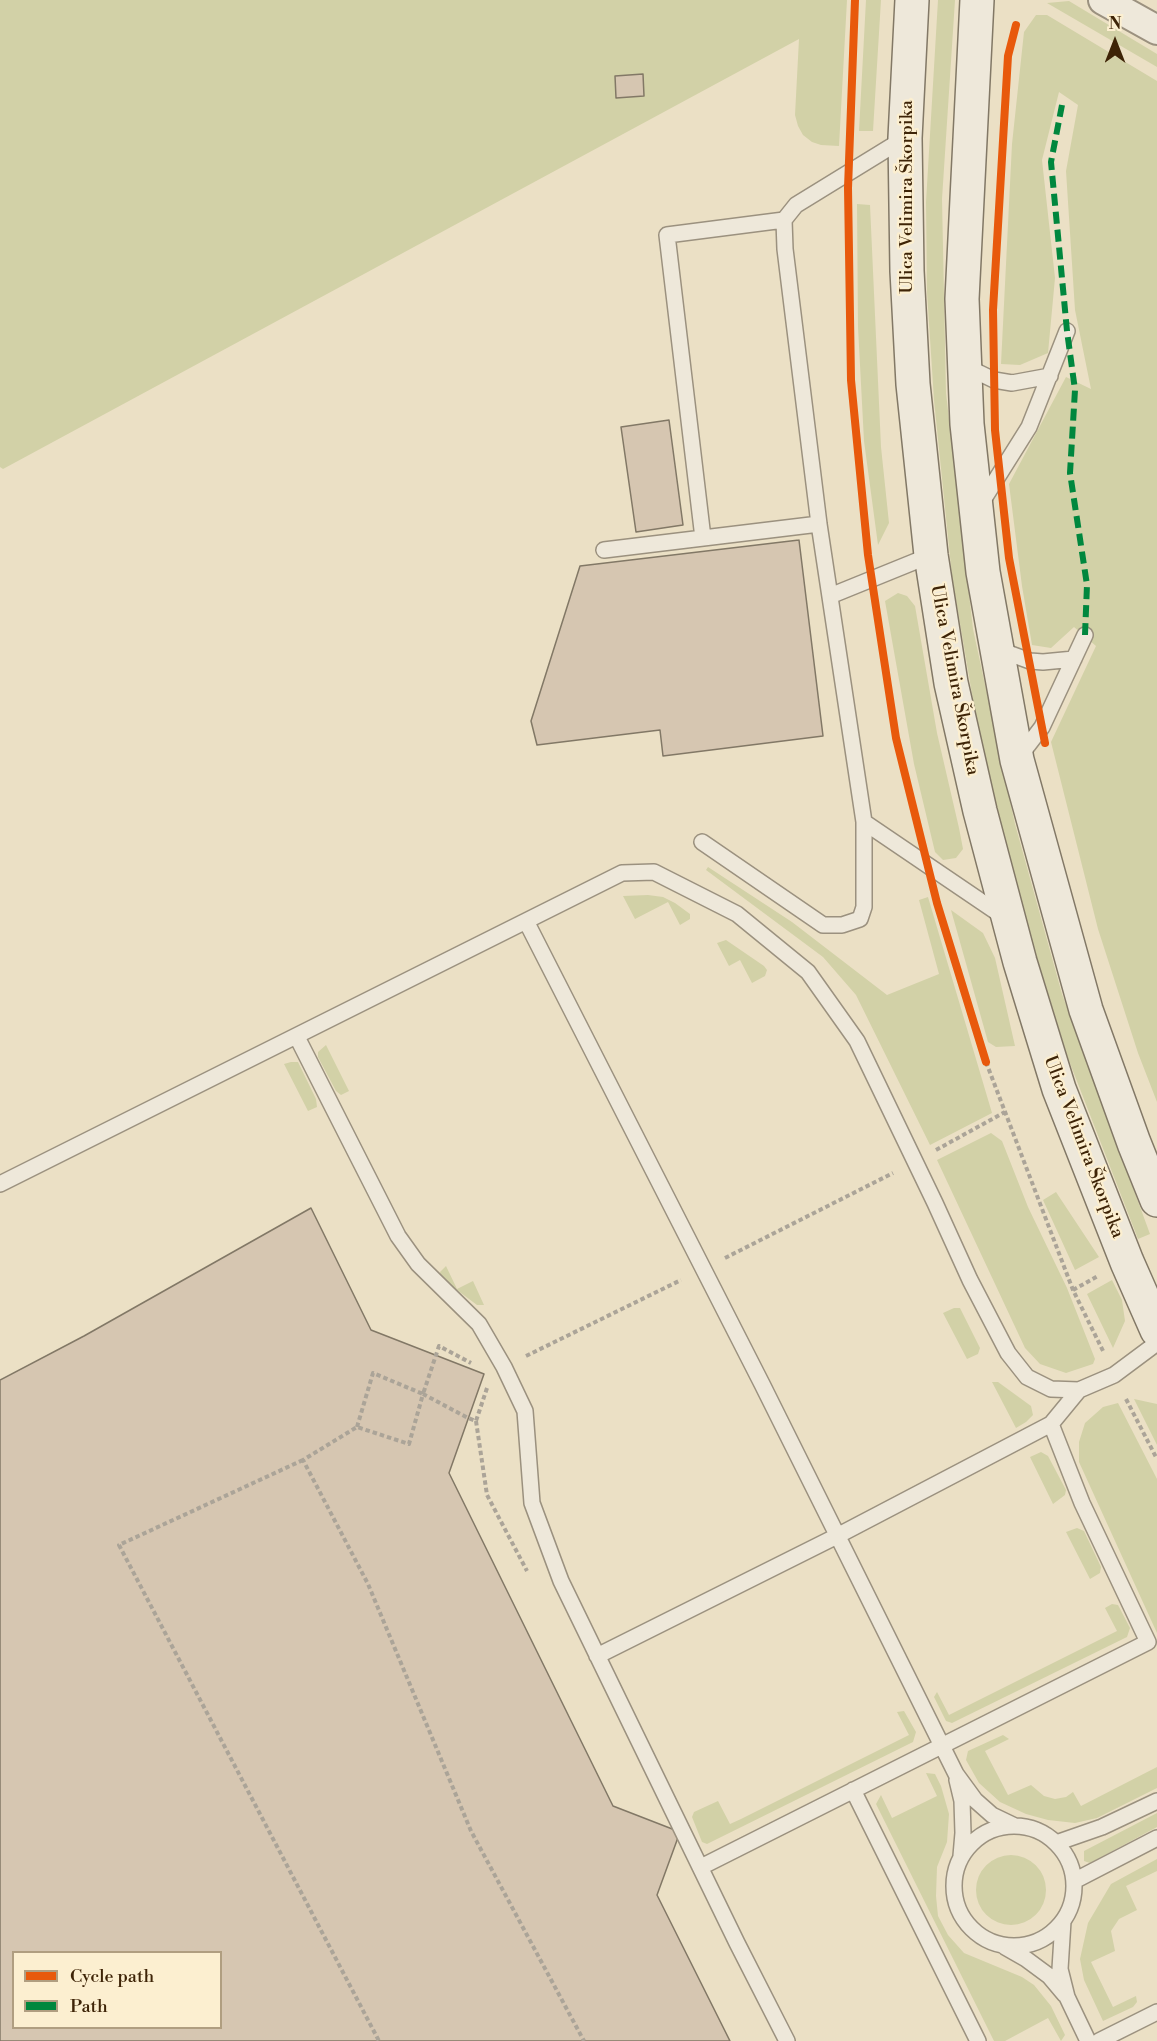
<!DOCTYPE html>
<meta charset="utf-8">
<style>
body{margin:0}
#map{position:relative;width:1157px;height:2041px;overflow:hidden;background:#ebe0c5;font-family:"Libre Bodoni",serif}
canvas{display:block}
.legend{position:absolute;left:12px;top:1951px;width:210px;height:78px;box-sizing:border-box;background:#fcefd0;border:2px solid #b09e80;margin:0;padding:8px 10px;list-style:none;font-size:18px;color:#3e2407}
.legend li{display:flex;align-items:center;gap:12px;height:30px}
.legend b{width:30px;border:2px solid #b09e80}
.north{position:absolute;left:1085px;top:12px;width:60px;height:60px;-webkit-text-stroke:4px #fcefd0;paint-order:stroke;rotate:0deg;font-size:16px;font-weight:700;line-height:24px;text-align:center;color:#3e2407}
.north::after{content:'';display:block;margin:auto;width:21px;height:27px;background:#3e2407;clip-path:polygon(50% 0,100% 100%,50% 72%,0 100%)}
</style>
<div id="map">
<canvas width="1157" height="2041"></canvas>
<ul class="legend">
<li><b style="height:8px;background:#e8590c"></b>Cycle path</li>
<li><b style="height:8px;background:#00873e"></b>Path</li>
</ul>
<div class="north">N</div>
</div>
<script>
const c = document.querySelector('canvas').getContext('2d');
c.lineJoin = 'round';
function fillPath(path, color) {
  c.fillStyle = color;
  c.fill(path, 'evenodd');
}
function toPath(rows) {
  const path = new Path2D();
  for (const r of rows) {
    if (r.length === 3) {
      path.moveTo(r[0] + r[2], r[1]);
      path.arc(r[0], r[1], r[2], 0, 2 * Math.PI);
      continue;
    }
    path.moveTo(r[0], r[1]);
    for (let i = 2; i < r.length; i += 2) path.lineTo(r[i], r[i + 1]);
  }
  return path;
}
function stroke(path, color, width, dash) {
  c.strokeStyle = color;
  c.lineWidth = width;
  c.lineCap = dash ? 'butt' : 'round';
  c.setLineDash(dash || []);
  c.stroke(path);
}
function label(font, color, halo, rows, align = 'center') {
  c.font = font + ' "Libre Bodoni",serif';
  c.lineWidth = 4.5;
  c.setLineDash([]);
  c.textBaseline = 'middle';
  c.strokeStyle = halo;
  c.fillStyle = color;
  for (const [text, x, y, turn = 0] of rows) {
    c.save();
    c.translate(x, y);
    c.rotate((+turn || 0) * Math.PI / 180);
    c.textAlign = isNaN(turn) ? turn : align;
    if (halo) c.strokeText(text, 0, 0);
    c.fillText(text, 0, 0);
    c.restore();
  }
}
fillPath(toPath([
 [0,0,847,0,839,146,821,145,812,142,803,135,798,126,795,115,799,39,3,469,0,467],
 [866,0,881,0,873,131,859,131],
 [938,0,955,0,942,199,946,393,973,629,1015,824,1062,994,1150,1234,1138,1239,1068,1058,1020,903,982,753,952,576,934,400,927,292,926,202],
 [1069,1,1157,54,1157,67,1047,3],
 [1036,15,1047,15,1157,81,1157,1102,1138,1053,1098,929,1051,742,1096,646,1074,627,1051,648,1032,645,1022,586,1009,484,1066,377,1091,389,1075,310,1066,171,1078,105,1059,92,1042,160,1055,278,1048,353,1020,365,1001,364,1012,144,1024,32],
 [857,204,870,205,881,447,889,523,878,545,864,441,858,327],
 [898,593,907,596,915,606,937,733,959,828,963,849,956,858,943,860,935,852,914,764,885,601],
 [708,867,792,922,887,995,939,974,919,900,928,897,992,1113,930,1145,856,995,823,957,706,870],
 [648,895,663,897,675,903,690,914,690,919,680,925,668,902,635,919,623,896],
 [951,910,983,933,995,958,1015,1046,996,1047,988,1042],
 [726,940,764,966,767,970,765,976,752,983,740,960,729,966,717,943],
 [326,1045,349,1091,341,1095,336,1091,318,1057,318,1052],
 [291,1062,298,1062,316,1099,317,1107,308,1111,284,1064],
 [991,1133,1002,1141,1028,1207,1067,1288,1095,1359,1093,1364,1066,1373,1040,1364,1025,1348,937,1160],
 [1056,1192,1099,1257,1075,1270,1043,1200],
 [446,1266,457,1289,473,1281,484,1305,477,1305,441,1278,440,1272],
 [1112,1280,1122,1300,1125,1321,1113,1348,1087,1294],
 [954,1308,960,1308,980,1348,978,1354,967,1359,943,1313],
 [992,1382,998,1382,1031,1406,1033,1415,1026,1422,1016,1428],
 [1134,1399,1157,1404,1157,1445],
 [1118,1403,1157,1479,1157,1633,1079,1462,1079,1442,1085,1423,1103,1407],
 [1041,1452,1048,1456,1066,1490,1065,1495,1053,1504,1030,1457],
 [1077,1528,1084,1531,1101,1567,1100,1573,1090,1579,1066,1532],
 [1112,1604,1118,1605,1130,1628,1127,1637,952,1723,946,1721,934,1697,937,1692,949,1715,1117,1631,1105,1608],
 [904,1711,916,1732,913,1742,707,1844,702,1842,692,1817,694,1812,718,1801,730,1824,741,1819,909,1735,897,1712],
 [1003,1735,1009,1739,985,1751,1008,1795,1031,1785,1044,1796,1055,1799,1066,1797,1073,1792,1081,1806,1157,1767,1157,1788,1097,1818,1075,1823,1048,1820,1026,1814,1000,1802,979,1783,966,1760,968,1751],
 [926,1773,935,1774,941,1786,949,1814,947,1842,937,1867,936,1896,938,1916,948,1935,964,1953,1022,1977,1034,1985,1051,2006,1065,2035,1061,2041,1048,2018,1005,2041,994,2041,876,1804,881,1795,892,1818,937,1796],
 [1157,1813,1157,1827,1090,1863,1084,1861,1084,1851],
 [1011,1890,35],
 [1157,1859,1157,1871,1126,1886,1137,1910,1119,1919,1111,1931,1115,1951,1091,1962,1113,2007,1136,1996,1137,2002,1133,2007,1103,2021,1084,1980,1080,1959,1088,1923,1111,1884]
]), '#d2d1a7');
const building = toPath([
 [643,74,644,96,616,98,615,76,643,74],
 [669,420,683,525,636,532,621,427,669,420],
 [799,540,823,736,663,756,660,730,537,745,531,721,580,566,799,540],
 [311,1208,371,1330,484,1374,449,1473,613,1806,680,1832,657,1895,730,2041,0,2041,0,1380,84,1336,311,1208],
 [14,1952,220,1952,220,2028,14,2028,14,1952]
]);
fillPath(building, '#d6c6b1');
stroke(building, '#827866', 1.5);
const service = toPath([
 [905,138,796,205,784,220,785,249,819,524,864,822,1004,917],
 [965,366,994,380,1012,383,1050,376],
 [980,505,1029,427,1067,331],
 [703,538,667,235,784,220],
 [604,550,819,524],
 [830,596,931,555],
 [997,649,1030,661,1043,662,1074,659],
 [1019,757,1042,727,1085,635],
 [702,842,823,925,842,925,860,919,864,907,864,822],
 [526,921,762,1384,956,1774,975,1800,992,1815,1015,1826],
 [297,1037,398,1236,418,1264,479,1324,504,1367,525,1411,532,1503,561,1581,737,1943,787,2041],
 [0,1184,622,873,654,872,737,914,808,972,857,1041,935,1203,970,1280,1008,1353,1027,1377,1051,1389,1079,1390,1114,1375,1157,1343],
 [597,1656,837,1536,1051,1424,1079,1390],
 [957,1780,962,1801,963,1833,961,1856],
 [853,1790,978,2041],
 [1014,1886,60],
 [1056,1843,1102,1827,1157,1801],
 [701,1867,1148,1642,1082,1503,1051,1424],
 [1074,1881,1157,1838],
 [1063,1921,1060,1969,1067,1997,1088,2041],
 [1005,1947,1026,1959,1049,1976,1065,1995],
 [1099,2041,1157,2012]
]);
const minor = toPath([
 [1103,0,1157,30]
]);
const secondary = toPath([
 [912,0,905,138,907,271,913,384,931,555,951,683,980,811,1020,962,1059,1089,1127,1262,1157,1330],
 [977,0,962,299,967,424,983,572,1017,760,1086,1010,1134,1143,1157,1200]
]);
stroke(service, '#9b917f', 18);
stroke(minor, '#9b917f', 32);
stroke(secondary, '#827866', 36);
stroke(toPath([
 [986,1062,1073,1290,1104,1353],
 [936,1150,1005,1112],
 [725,1258,893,1173],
 [1073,1290,1098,1276],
 [526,1356,681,1280],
 [487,1388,476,1421,468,1418,423,1394,409,1444,357,1427,303,1460,368,1584,471,1831,584,2041],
 [1126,1399,1157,1459],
 [476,1421,487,1495,527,1571],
 [357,1427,373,1373,423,1394,439,1346,471,1363],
 [303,1460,119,1545,379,2041]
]), '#aba498', 4, [4.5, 3]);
stroke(service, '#eee8da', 15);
stroke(minor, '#eee8da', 28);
stroke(secondary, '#eee8da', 33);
stroke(toPath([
 [1062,105,1051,162,1067,331,1075,390,1070,473,1087,585,1085,635]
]), '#00873e', 6, [12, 6]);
stroke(toPath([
 [855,0,848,188,851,380,868,555,896,738,937,903,986,1062],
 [1016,25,1008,56,993,310,995,430,1009,558,1045,743]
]), '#e8590c', 8);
label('18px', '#3e2407', '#fcefd0', [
 ["Ulica Velimira Škorpika",908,197,-90],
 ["Ulica Velimira Škorpika",954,680,79],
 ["Ulica Velimira Škorpika",1083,1147,69]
]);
</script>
